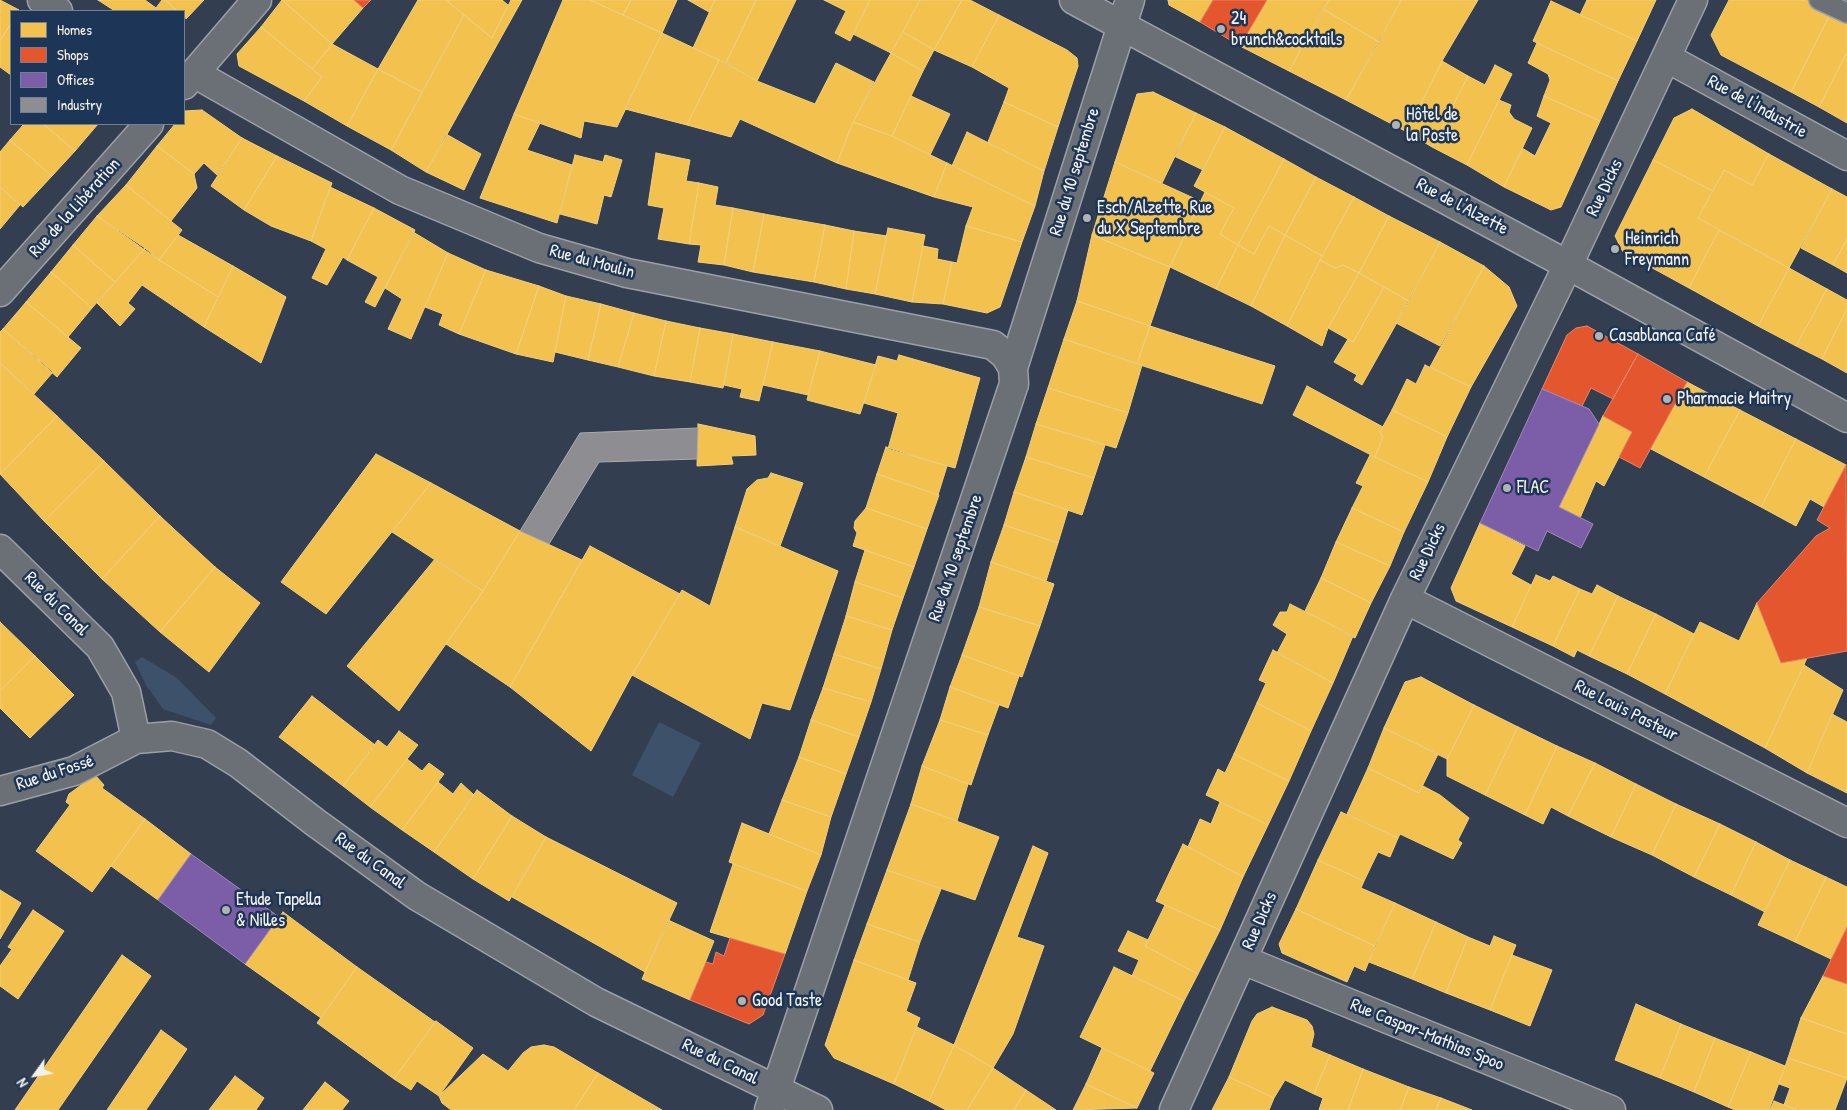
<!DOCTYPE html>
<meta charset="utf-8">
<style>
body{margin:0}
#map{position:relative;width:1847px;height:1110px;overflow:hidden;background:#333f50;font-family:"Patrick Hand",sans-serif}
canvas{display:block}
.legend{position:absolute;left:10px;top:10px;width:175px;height:115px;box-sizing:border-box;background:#1d3557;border:1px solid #738091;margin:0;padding:6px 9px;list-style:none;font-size:15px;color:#f4f1e8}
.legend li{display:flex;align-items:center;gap:10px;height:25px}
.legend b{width:25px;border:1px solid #738091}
.north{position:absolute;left:10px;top:1050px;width:50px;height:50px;-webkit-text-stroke:4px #1d3557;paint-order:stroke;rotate:238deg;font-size:14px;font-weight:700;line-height:20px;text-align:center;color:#f4f1e8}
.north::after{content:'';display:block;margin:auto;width:18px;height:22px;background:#f4f1e8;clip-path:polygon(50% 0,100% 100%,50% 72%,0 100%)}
</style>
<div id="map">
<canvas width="1847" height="1110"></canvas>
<ul class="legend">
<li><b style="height:14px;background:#f2c14e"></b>Homes</li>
<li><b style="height:14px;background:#e4572e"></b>Shops</li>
<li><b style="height:14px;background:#7b5ea7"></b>Offices</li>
<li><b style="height:14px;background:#8d8d92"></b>Industry</li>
</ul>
<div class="north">N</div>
</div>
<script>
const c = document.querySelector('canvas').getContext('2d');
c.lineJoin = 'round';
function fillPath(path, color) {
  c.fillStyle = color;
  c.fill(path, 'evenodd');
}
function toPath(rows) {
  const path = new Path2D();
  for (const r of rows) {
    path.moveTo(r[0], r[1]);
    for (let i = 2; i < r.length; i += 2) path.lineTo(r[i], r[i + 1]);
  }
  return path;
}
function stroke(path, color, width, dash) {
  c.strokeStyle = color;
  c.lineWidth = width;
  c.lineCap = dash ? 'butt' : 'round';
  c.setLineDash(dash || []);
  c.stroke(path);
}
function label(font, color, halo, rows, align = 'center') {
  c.font = font + ' "Patrick Hand",sans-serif';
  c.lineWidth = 5;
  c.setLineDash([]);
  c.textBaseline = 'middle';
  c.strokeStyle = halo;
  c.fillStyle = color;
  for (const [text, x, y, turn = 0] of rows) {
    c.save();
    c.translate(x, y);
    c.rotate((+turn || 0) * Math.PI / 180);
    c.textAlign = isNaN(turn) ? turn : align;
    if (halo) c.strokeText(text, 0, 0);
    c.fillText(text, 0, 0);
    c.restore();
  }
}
fillPath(toPath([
 [142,657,177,678,216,718,211,725,163,709,146,685,135,662],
 [659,722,701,743,673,797,632,775]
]), '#3e516b');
const homes = toPath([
 [0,0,19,10,11,11,11,23,0,41,0,0],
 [98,0,145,0,156,8,162,0,165,0,177,11,115,11,98,0],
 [165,0,204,0,186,19,184,11,177,11,165,0],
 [282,0,354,0,363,8,332,44,282,0],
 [282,0,332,44,312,69,261,27,282,0],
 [418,0,446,0,464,15,422,92,378,69,418,0],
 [446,0,502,0,508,5,492,38,446,0],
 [511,0,522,0,426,172,391,150,464,15,492,38,511,0],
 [563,0,590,0,662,33,617,127,584,121,581,138,514,114,563,0],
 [590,0,631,0,623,15,590,0],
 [631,0,677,0,662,33,623,15,631,0],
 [688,0,715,0,709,12,688,0],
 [715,0,756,0,726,63,693,48,715,0],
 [756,0,796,0,757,81,726,63,756,0],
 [824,0,870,0,850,41,835,33,846,11,824,0],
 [870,0,920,0,891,53,853,34,870,0],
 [920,0,962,0,934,50,903,32,920,0],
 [962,0,970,0,999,15,972,67,934,50,962,0],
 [1168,0,1213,0,1200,22,1169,5,1168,0],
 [1267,0,1329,0,1289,71,1240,46,1267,0],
 [1329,0,1401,0,1379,42,1323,9,1329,0],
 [1401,0,1478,0,1442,61,1407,132,1346,100,1401,0],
 [1587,0,1656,0,1637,41,1580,15,1587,0],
 [1729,0,1806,0,1831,12,1791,92,1721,55,1711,35,1729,0],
 [1551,1,1637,41,1618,81,1533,41,1551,1],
 [1323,9,1379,42,1346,100,1289,71,1323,9],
 [1831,12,1847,20,1847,52,1819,107,1791,92,1831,12],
 [999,15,1067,50,1077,58,1078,66,1058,127,1004,102,1009,88,972,67,999,15],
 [11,23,11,75,0,67,0,41,11,23],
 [261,27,322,77,304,101,239,66,237,54,261,27],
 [903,32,934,50,923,71,891,53,903,32],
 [662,33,719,60,687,125,625,109,662,33],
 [1537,43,1618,81,1600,121,1544,96,1550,80,1548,74,1528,63,1537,43],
 [332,44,378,69,347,126,304,101,322,77,312,69,332,44],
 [1847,52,1847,123,1819,107,1847,52],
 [891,53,923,71,892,136,853,122,891,53],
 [719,60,757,81,815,104,836,63,874,82,853,122,837,163,740,119,731,137,687,125,719,60],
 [1442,61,1468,76,1432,147,1407,132,1442,61],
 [1495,65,1512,74,1467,165,1432,147,1468,76,1485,85,1495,65],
 [378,69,422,92,391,150,347,126,378,69],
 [1153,92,1196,113,1162,183,1115,162,1137,94,1153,92],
 [911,96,950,114,930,155,892,136,911,96],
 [1544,96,1600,121,1561,207,1551,210,1504,187,1522,148,1535,156,1551,123,1537,116,1544,96],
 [1499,100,1511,105,1509,112,1514,119,1532,128,1504,187,1467,165,1499,100],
 [1004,102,1058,127,1044,171,988,142,1004,102],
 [1692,109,1769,154,1752,185,1724,170,1713,191,1653,160,1674,118,1692,109],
 [202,110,242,138,217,175,204,163,194,174,157,146,175,124,184,124,185,111,202,110],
 [1196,113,1225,127,1203,170,1174,156,1196,113],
 [514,114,540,123,527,150,572,165,557,223,480,198,514,114],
 [853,122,892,136,947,163,934,197,837,163,853,122],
 [24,124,43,124,75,151,52,176,10,140,24,124],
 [43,124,98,124,75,151,43,124],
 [1225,127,1284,159,1238,245,1220,234,1234,208,1194,186,1225,127],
 [967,132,1044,171,1035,206,952,166,967,132],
 [446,134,481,154,464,190,426,172,446,134],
 [242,138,277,156,244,210,211,186,242,138],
 [10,140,52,176,23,207,0,187,0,152,10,140],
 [157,146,194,174,197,188,171,221,126,185,157,146],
 [656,153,690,160,686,181,699,183,689,244,658,239,664,208,648,205,656,153],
 [1769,154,1832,189,1789,268,1698,218,1724,170,1752,185,1769,154],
 [575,155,603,162,605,155,622,160,611,197,604,195,597,224,560,214,575,155],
 [277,156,332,183,311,241,271,226,244,210,277,156],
 [1284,159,1316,177,1285,235,1269,226,1254,254,1238,245,1284,159],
 [1653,160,1713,191,1698,218,1719,230,1689,288,1623,252,1615,236,1653,160],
 [1115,162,1200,201,1170,267,1092,235,1115,162],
 [947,163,1035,206,1022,242,966,226,973,207,934,197,947,163],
 [1316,177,1354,197,1322,256,1285,235,1316,177],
 [699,183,718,187,715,205,733,208,724,265,698,262,701,245,689,244,699,183],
 [126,185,182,230,159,260,97,216,126,185],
 [0,187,20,205,0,229,0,187],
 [330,187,374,208,347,260,343,257,327,285,312,278,326,249,311,241,330,187],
 [1832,189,1847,197,1847,239,1833,265,1801,248,1832,189],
 [1205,192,1234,208,1220,234,1238,245,1216,289,1170,267,1205,192],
 [1354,197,1389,216,1359,273,1343,265,1335,268,1320,260,1354,197],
 [374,208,415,230,375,307,365,302,378,277,347,260,374,208],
 [733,208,764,214,753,272,724,265,733,208],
 [764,214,825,225,814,282,753,272,764,214],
 [97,216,145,248,115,282,73,245,97,216],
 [1389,216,1440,242,1409,301,1359,273,1389,216],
 [825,225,854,231,846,289,814,282,825,225],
 [966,226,1022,242,1000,307,987,313,943,304,952,262,957,263,966,226],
 [1269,226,1285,235,1251,306,1216,289,1238,245,1254,254,1269,226],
 [888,228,925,235,912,302,875,294,888,228],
 [1719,230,1789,268,1758,326,1689,288,1719,230],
 [854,231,887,236,875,294,846,289,854,231],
 [413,232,448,253,411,339,388,329,402,299,385,288,413,232],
 [178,235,233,266,218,297,159,260,178,235],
 [1092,235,1170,267,1150,326,1077,301,1092,235],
 [1285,235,1322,256,1287,326,1251,306,1285,235],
 [1847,239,1847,273,1833,265,1847,239],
 [1440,242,1484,266,1440,346,1396,323,1440,242],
 [73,245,115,282,92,308,51,272,73,245],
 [923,246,938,249,937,259,952,262,943,304,912,302,923,246],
 [145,248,159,260,218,297,204,327,142,285,128,303,135,309,120,326,97,303,145,248],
 [448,253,486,270,459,334,439,325,443,314,425,307,448,253],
 [1320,260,1335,268,1343,265,1359,273,1328,328,1322,346,1287,326,1320,260],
 [233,266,286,297,261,363,204,327,233,266],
 [1484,266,1509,287,1517,306,1471,387,1430,367,1484,266],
 [1789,268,1827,289,1796,346,1758,326,1789,268],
 [486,270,539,286,516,354,459,334,486,270],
 [51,272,92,308,68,337,26,302,51,272],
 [1359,273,1384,287,1353,342,1328,328,1359,273],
 [539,286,566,296,553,362,516,354,539,286],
 [1384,287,1409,301,1362,385,1354,380,1357,375,1334,362,1348,339,1353,342,1384,287],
 [1827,289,1847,300,1847,309,1822,359,1796,346,1827,289],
 [566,296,601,304,588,360,555,352,566,296],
 [1077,301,1150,326,1137,364,1064,339,1077,301],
 [26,302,81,348,57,377,3,329,26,302],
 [601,304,634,313,618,367,588,360,601,304],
 [1847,309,1847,373,1822,359,1847,309],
 [634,313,666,321,654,376,618,367,634,313],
 [666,321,700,328,690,382,654,376,666,321],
 [1150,326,1275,366,1262,404,1137,364,1150,326],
 [700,328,733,334,723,388,690,382,700,328],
 [3,329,53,372,34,394,0,363,0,332,3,329],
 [733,334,773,342,759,401,740,397,742,389,724,385,733,334],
 [1064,339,1142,365,1128,413,1048,388,1064,339],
 [773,342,820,351,808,395,763,385,773,342],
 [820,351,876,365,860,414,807,400,820,351],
 [899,355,980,378,955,468,888,449,898,413,864,403,878,356,897,361,899,355],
 [0,363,57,416,0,474,0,363],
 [1425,365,1471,387,1447,437,1392,410,1407,379,1416,384,1425,365],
 [1687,382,1740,410,1704,477,1651,449,1687,382],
 [1307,386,1383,427,1380,432,1383,437,1375,457,1293,415,1307,386],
 [1048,388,1128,413,1116,448,1036,424,1048,388],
 [1392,410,1447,437,1428,482,1375,457,1383,437,1380,432,1392,410],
 [1740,410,1796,439,1761,507,1704,477,1740,410],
 [57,416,104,461,44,521,0,474,57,416],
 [1603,416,1632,432,1604,486,1596,481,1580,518,1559,507,1603,416],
 [698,424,755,436,756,455,731,456,733,464,697,466,698,424],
 [1036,424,1105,445,1094,478,1026,457,1036,424],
 [1796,439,1846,465,1824,507,1810,499,1796,526,1761,507,1796,439],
 [886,447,947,466,938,495,877,474,886,447],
 [376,454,431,483,326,614,281,582,376,454],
 [1370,455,1428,482,1404,532,1352,508,1363,486,1356,483,1370,455],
 [1026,457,1094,478,1082,515,1014,492,1026,457],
 [104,461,160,516,102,579,44,521,104,461],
 [771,473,803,483,780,546,735,527,747,489,757,480,768,478,771,473],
 [877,474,939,495,927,529,866,508,877,474],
 [431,483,520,531,483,591,392,532,431,483],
 [1014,492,1068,510,1058,543,1004,525,1014,492],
 [866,508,927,529,914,567,853,546,857,533,854,528,855,521,866,508],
 [1352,508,1404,532,1390,566,1336,542,1352,508],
 [160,516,215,567,160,632,102,579,160,516],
 [1480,523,1525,546,1511,574,1531,585,1512,627,1456,601,1451,588,1480,523],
 [1004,525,1058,543,1046,581,991,562,1004,525],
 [735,527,838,571,790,710,762,703,750,739,632,675,682,590,710,606,735,527],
 [520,531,582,560,510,687,446,644,483,591,520,531],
 [1336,542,1390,566,1371,603,1321,578,1336,542],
 [590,546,680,594,632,675,591,751,510,687,590,546],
 [865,550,914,567,903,598,855,582,865,550],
 [435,559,483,591,399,711,347,666,435,559],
 [991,562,1054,584,1040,626,979,607,991,562],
 [215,567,260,603,209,672,160,632,215,567],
 [1536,575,1550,581,1553,576,1580,589,1553,646,1512,627,1536,575],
 [1321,578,1371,603,1355,638,1305,611,1321,578],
 [855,582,903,598,892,630,846,616,855,582],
 [1597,585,1618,596,1589,656,1577,650,1574,657,1553,646,1580,589,1592,594,1597,585],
 [1618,596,1656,614,1627,674,1589,656,1618,596],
 [1757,603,1781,663,1807,658,1765,748,1665,694,1700,622,1739,641,1757,603],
 [1290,604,1353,636,1333,683,1277,653,1287,634,1273,625,1280,612,1287,612,1290,604],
 [979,607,1040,626,1022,677,962,655,979,607],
 [1656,614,1694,634,1665,694,1627,674,1656,614],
 [846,616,892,630,881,669,834,654,846,616],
 [0,622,35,656,0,691,0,622],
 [1273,650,1333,683,1311,731,1257,703,1266,683,1259,680,1273,650],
 [834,654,881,669,871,702,823,688,834,654],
 [962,655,1019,676,1008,708,950,687,962,655],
 [35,656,74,695,30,738,0,708,0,691,35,656],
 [1804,665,1843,690,1807,773,1765,748,1804,665],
 [1421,677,1474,705,1447,759,1384,728,1405,682,1421,677],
 [950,687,999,705,988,735,940,720,950,687],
 [823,688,871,702,859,737,811,720,823,688],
 [312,696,375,745,343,786,279,737,312,696],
 [1257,703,1311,731,1289,781,1234,754,1257,703],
 [1474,705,1518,727,1485,795,1447,776,1447,759,1474,705],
 [1832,714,1847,722,1847,793,1807,773,1832,714],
 [811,720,859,737,846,774,799,757,811,720],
 [940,720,988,735,971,785,922,766,940,720],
 [1518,727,1557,746,1525,815,1485,795,1518,727],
 [1384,728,1438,754,1419,793,1368,768,1384,728],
 [399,731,418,745,370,807,343,786,378,740,387,747,399,731],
 [1557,746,1595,763,1568,816,1551,807,1543,824,1525,815,1557,746],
 [1234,754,1289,781,1268,825,1206,795,1218,769,1225,773,1234,754],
 [799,757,846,774,831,817,782,800,799,757],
 [407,759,422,771,429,763,444,774,402,830,370,807,407,759],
 [1595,763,1636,784,1611,837,1568,816,1595,763],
 [922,766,968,784,957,821,911,804,922,766],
 [1368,768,1419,793,1423,786,1440,795,1469,818,1458,840,1462,843,1453,859,1400,834,1398,838,1347,814,1368,768],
 [95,775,104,785,102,788,145,819,92,892,36,851,70,805,66,802,69,794,95,775],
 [438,782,453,794,461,783,474,795,434,852,402,830,438,782],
 [1636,784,1676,804,1652,855,1611,837,1636,784],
 [477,790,512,816,473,879,434,852,477,790],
 [782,800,831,817,821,855,769,834,782,800],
 [1220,802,1268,825,1243,877,1188,847,1200,819,1211,824,1220,802],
 [911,804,999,837,975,900,887,870,911,804],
 [1676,804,1720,824,1694,877,1652,855,1676,804],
 [1341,812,1398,838,1390,857,1378,852,1364,881,1318,860,1341,812],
 [512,816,546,837,509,901,473,879,512,816],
 [145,819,191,854,158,900,111,866,145,819],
 [742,823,821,855,807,891,729,862,742,823],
 [1720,824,1756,842,1731,895,1694,877,1720,824],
 [546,837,677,903,645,972,512,897,546,837],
 [1756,842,1790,860,1765,912,1731,895,1756,842],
 [1183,844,1243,877,1220,930,1156,901,1183,844],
 [1033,846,1048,853,1017,937,1044,946,1013,1034,993,1068,954,1045,1033,846],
 [1318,860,1364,881,1361,888,1395,903,1375,946,1296,909,1318,860],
 [1790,860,1826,877,1795,942,1758,925,1790,860],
 [733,864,807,891,785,954,710,932,733,864],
 [887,870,941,889,920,942,867,924,887,870],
 [1826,877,1847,887,1847,927,1831,959,1795,942,1826,877],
 [0,890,21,903,0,939,0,890],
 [1395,903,1436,922,1412,979,1369,962,1395,903],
 [1165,905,1220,930,1198,974,1145,946,1165,905],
 [1296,909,1375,946,1365,971,1354,966,1347,982,1282,953,1279,944,1296,909],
 [33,910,64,931,18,999,0,986,0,966,12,949,8,947,33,910],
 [283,912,357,967,321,1018,245,964,283,912],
 [668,920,714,941,690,1000,642,979,668,920],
 [1436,922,1468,937,1446,993,1412,979,1436,922],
 [867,924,920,942,908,980,854,960,867,924],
 [1128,931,1148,940,1145,946,1198,974,1184,1001,1132,976,1139,960,1118,951,1128,931],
 [1494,936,1516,945,1490,1010,1446,993,1468,937,1490,946,1494,936],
 [122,955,151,976,58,1110,15,1110,122,955],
 [1512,955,1552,970,1530,1026,1490,1010,1512,955],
 [854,960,916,983,906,1011,920,1018,894,1084,834,1058,825,1045,854,960],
 [357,967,435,1022,394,1079,317,1023,357,967],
 [1114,967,1184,1001,1150,1071,1080,1037,1114,967],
 [1823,976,1847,984,1847,1034,1801,1018,1823,976],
 [1636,1004,1681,1024,1660,1078,1615,1060,1636,1004],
 [1272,1007,1307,1020,1312,1026,1314,1034,1311,1047,1330,1055,1314,1094,1285,1080,1274,1098,1229,1077,1252,1021,1257,1014,1272,1007],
 [1801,1018,1847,1034,1847,1078,1788,1058,1801,1018],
 [436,1021,473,1048,439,1096,417,1081,411,1090,394,1079,436,1021],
 [1681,1024,1715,1038,1694,1092,1660,1078,1681,1024],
 [917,1027,954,1045,929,1101,894,1084,917,1027],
 [161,1030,187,1049,146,1110,107,1110,161,1030],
 [1715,1038,1751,1052,1728,1107,1694,1092,1715,1038],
 [544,1045,554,1047,598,1073,574,1110,451,1110,442,1103,439,1096,483,1054,508,1071,523,1053,531,1047,544,1045],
 [954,1045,993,1068,967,1110,946,1110,929,1101,954,1045],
 [1102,1048,1154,1073,1137,1108,1086,1084,1102,1048],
 [1751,1052,1785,1066,1769,1110,1735,1110,1728,1107,1751,1052],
 [1330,1055,1363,1069,1348,1110,1319,1110,1323,1098,1314,1094,1330,1055],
 [1788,1058,1847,1078,1835,1110,1798,1110,1784,1105,1790,1088,1779,1084,1788,1058],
 [993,1068,1026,1090,1014,1110,967,1110,993,1068],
 [1363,1069,1409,1087,1400,1110,1348,1110,1363,1069],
 [598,1073,662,1110,574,1110,598,1073],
 [235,1076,264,1098,256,1110,209,1110,235,1076],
 [1229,1077,1274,1098,1269,1110,1212,1110,1229,1077],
 [325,1082,349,1101,342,1110,303,1110,325,1082],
 [1086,1084,1137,1108,1073,1110,1086,1084],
 [1409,1087,1441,1098,1436,1110,1400,1110,1409,1087],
 [1026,1090,1056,1110,1014,1110,1026,1090],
 [1441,1098,1472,1110,1436,1110,1441,1098],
 [1774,1101,1797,1110,1770,1110,1774,1101]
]);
fillPath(homes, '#f2c14e');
stroke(homes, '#f3cf7c', 1);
const shops = toPath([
 [354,0,371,0,363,8,354,0],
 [1213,0,1267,0,1240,46,1200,22,1213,0],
 [1587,326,1638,354,1613,399,1591,388,1582,406,1542,389,1567,335,1576,328,1587,326],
 [1638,354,1687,382,1640,468,1619,457,1632,432,1603,416,1638,354],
 [1846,465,1847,651,1781,663,1757,603,1816,536,1830,528,1817,520,1846,465],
 [1847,927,1847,984,1823,976,1847,927],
 [730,938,785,954,763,1015,749,1024,690,1000,706,962,713,964,716,952,724,956,730,938]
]);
fillPath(shops, '#e4572e');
stroke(shops, '#e98566', 1);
const offices = toPath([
 [1542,389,1589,409,1599,424,1559,507,1593,524,1581,548,1547,531,1538,551,1480,523,1542,389],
 [191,854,279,917,245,964,158,900,191,854]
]);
fillPath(offices, '#7b5ea7');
stroke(offices, '#9f8aba', 1);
const industry = toPath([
 [698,428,697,459,599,462,549,544,520,531,580,433,698,428]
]);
fillPath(industry, '#8d8d92');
stroke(industry, '#acabac', 1);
const lane = toPath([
 [1819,0,1847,13]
]);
const street = toPath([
 [42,0,58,11],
 [1074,0,1568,265,1847,418],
 [1667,58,1847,156],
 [194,73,400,190,539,248,627,273,993,345,1005,355,1013,368],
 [184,85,257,0],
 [0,292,149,124],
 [0,549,100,647,126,692,136,739],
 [1405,599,1847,823],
 [0,791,74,771,136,739,172,736,207,744,238,763,316,823,417,896,596,1002,818,1110],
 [1243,960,1611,1110],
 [769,1110,1014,384,1013,368,1130,0],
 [1174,1110,1405,599,1568,265,1693,0]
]);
stroke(lane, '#9ba0a6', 22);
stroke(street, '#9ba0a6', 31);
stroke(lane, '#6b7077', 19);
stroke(street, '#6b7077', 28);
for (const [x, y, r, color] of [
 [1221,29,5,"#b0b3b3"],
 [1396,125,5,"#b0b3b3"],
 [1087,218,5,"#b0b3b3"],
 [1615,249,5,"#b0b3b3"],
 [1599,336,5,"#b0b3b3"],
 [1667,399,5,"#b0b3b3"],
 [1507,488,5,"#b0b3b3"],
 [226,910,5,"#b0b3b3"],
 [742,1001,5,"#b0b3b3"]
]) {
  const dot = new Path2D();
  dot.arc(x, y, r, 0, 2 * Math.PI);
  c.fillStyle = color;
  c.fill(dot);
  stroke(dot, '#1d3557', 2);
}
label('18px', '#f4f1e8', '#1d3557', [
 ["24",1231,19],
 ["brunch&cocktails",1231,40],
 ["Hôtel de",1406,115],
 ["la Poste",1406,136],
 ["Esch/Alzette, Rue",1097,208],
 ["du X Septembre",1097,229],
 ["Heinrich",1625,239],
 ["Freymann",1625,260],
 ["Casablanca Café",1609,336],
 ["Pharmacie Maitry",1677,399],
 ["FLAC",1517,488],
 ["Etude Tapella",236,900],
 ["& Nilles",236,921],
 ["Good Taste",752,1001]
], 'left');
label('18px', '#f4f1e8', '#1d3557', [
 ["Rue de l'Industrie",1757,107,29],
 ["Rue du 10 septembre",1075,172,-73],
 ["Rue Dicks",1605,188,-64],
 ["Rue de l'Alzette",1462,207,28],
 ["Rue de la Libération",75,208,-48],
 ["Rue du Moulin",592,262,15],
 ["Rue Dicks",1428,552,-64],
 ["Rue du 10 septembre",956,558,-71],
 ["Rue du Canal",56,604,45],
 ["Rue Louis Pasteur",1626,711,27],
 ["Rue du Fossé",55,773,-18],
 ["Rue du Canal",370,861,36],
 ["Rue Dicks",1260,921,-66],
 ["Rue Caspar-Mathias Spoo",1427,1035,22],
 ["Rue du Canal",720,1062,26]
]);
</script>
